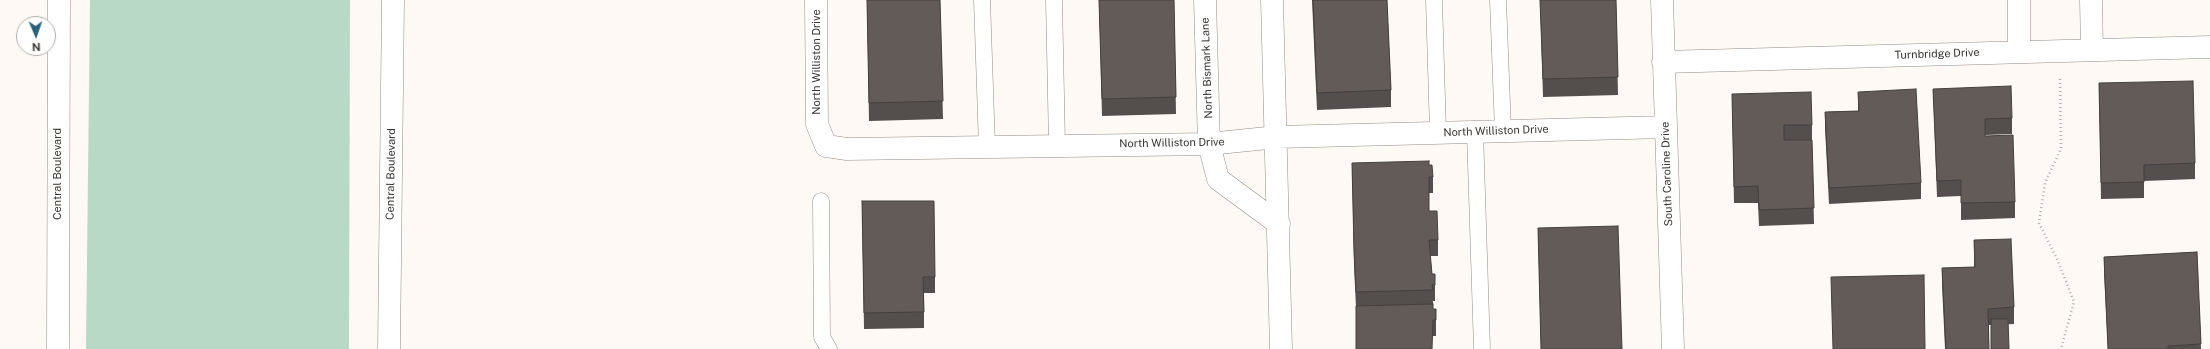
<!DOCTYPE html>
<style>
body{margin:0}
#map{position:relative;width:2210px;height:349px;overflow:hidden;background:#fef9f4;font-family:"Public Sans",sans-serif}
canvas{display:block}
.north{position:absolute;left:16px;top:16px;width:40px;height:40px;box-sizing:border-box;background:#fff;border:1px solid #afaead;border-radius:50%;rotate:178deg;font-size:11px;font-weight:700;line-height:16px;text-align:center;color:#373532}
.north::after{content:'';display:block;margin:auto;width:14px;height:18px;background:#2a627c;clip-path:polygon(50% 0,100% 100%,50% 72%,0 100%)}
</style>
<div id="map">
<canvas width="2210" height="349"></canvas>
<div class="north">N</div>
</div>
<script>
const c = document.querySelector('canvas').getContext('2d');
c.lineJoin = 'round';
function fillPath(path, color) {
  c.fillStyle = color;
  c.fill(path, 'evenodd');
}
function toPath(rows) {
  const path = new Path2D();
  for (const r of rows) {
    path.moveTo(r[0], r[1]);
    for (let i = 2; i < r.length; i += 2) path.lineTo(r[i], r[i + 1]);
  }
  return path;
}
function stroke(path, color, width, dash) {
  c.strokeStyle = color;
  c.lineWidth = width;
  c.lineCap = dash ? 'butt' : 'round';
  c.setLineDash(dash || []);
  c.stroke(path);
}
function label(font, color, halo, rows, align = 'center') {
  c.font = font + ' "Public Sans",sans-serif';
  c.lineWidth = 4;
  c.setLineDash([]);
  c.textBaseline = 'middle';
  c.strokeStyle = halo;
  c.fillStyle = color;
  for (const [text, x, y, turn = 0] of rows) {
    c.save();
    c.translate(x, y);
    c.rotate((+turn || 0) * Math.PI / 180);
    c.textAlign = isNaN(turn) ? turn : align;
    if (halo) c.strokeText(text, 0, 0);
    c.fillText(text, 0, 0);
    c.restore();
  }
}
fillPath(toPath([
 [90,0,350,0,349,349,86,349]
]), '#b8d9c5');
const service = toPath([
 [982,0,987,147],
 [1054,0,1057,145],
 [1434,0,1438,132],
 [1498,0,1503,131],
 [1475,132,1482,349],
 [821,201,822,337,829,349]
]);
const minor = toPath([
 [816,0,817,124,826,146,847,149,1209,144,1277,137,1666,127],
 [1205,0,1209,144,1218,179,1279,224],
 [1272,0,1281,349],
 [1662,0,1673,349],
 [2019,0,2019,52],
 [2091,0,2092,50],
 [1663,62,2210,47]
]);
const tertiary = toPath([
 [58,349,59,0],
 [389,349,393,0]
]);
stroke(service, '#928c87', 17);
stroke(minor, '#928c87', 23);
stroke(tertiary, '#928c87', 23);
stroke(toPath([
 [2060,79,2061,149,2045,183,2039,223,2058,261,2074,302,2061,349]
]), '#b2aeaa', 2.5, [1, 3]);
stroke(service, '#fff', 16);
stroke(minor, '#fff', 22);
stroke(tertiary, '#fff', 22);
fillPath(toPath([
 [867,0,940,0,943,119,869,121],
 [1099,0,1174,0,1176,114,1102,116],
 [1312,0,1387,0,1391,90,1391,107,1317,110],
 [1540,0,1616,0,1618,95,1543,97],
 [2099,83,2195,163,2195,179,2144,181,2144,198,2101,199],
 [1933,89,2012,118,2012,134,1985,135,2015,202,2015,218,1961,220,1961,196,1937,197],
 [1858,92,1921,183,1921,199,1829,204,1825,128,1825,112,1858,111],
 [1732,94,1812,125,1812,141,1814,224,1759,226,1758,203,1734,203],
 [1352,163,1429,165,1433,177,1433,193,1429,193,1429,211,1438,240,1438,256,1430,256,1432,274,1435,285,1435,301,1433,301,1433,309,1436,320,1436,336,1433,336,1356,308,1354,265],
 [862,201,935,277,935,293,924,293,924,328,864,329],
 [1538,228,1622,349,1541,349],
 [1974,240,2014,307,2014,324,1989,325,1989,349,1945,349,1942,284,1942,268,1974,267],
 [2197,252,2201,349,2108,349,2104,273,2104,257]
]), '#544e4c');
const building = toPath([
 [867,0,940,0,943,101,869,103,867,0],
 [1099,0,1174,0,1176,97,1102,99,1099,0],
 [1313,0,1387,0,1391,90,1317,93,1313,0],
 [1540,0,1616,0,1618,77,1543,79,1540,0],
 [2193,81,2195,163,2144,165,2144,182,2101,183,2099,83,2193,81],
 [2011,86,2012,118,1985,119,1985,136,2013,135,2015,202,1961,203,1961,180,1937,181,1933,89,2011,86],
 [1916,89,1921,183,1829,188,1825,112,1859,111,1858,92,1916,89],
 [1811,92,1812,125,1784,125,1784,140,1812,140,1814,208,1759,210,1758,186,1734,187,1732,94,1811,92],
 [1429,161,1429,165,1432,165,1433,177,1429,177,1429,211,1437,211,1438,240,1429,240,1432,274,1435,274,1435,285,1432,285,1433,290,1356,292,1354,249,1352,163,1429,161],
 [862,201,934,201,935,277,923,277,924,312,864,313,862,201],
 [1618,226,1622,349,1541,349,1538,228,1618,226],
 [2011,239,2014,307,1988,309,1989,349,1946,349,1942,268,1975,267,1974,240,2011,239],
 [2197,252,2201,344,2168,346,2168,349,2108,349,2104,257,2197,252],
 [1924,275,1925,349,1833,349,1831,277,1924,275],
 [1433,304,1433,309,1436,309,1436,320,1433,320,1432,349,1356,349,1356,306,1433,304],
 [1991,319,2008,319,2009,349,1991,349,1991,319]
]);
fillPath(building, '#625b58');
stroke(building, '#45403e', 1);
label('11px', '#373532', '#fff', [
 ["Turnbridge Drive",1937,54,-2],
 ["North Williston Drive",817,62,-90],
 ["North Bismark Lane",1207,68,-92],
 ["North Williston Drive",1496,131,-2],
 ["North Williston Drive",1172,143,-1],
 ["Central Boulevard",58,174,-90],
 ["Central Boulevard",391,174,-89],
 ["South Caroline Drive",1667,174,-92]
]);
</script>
